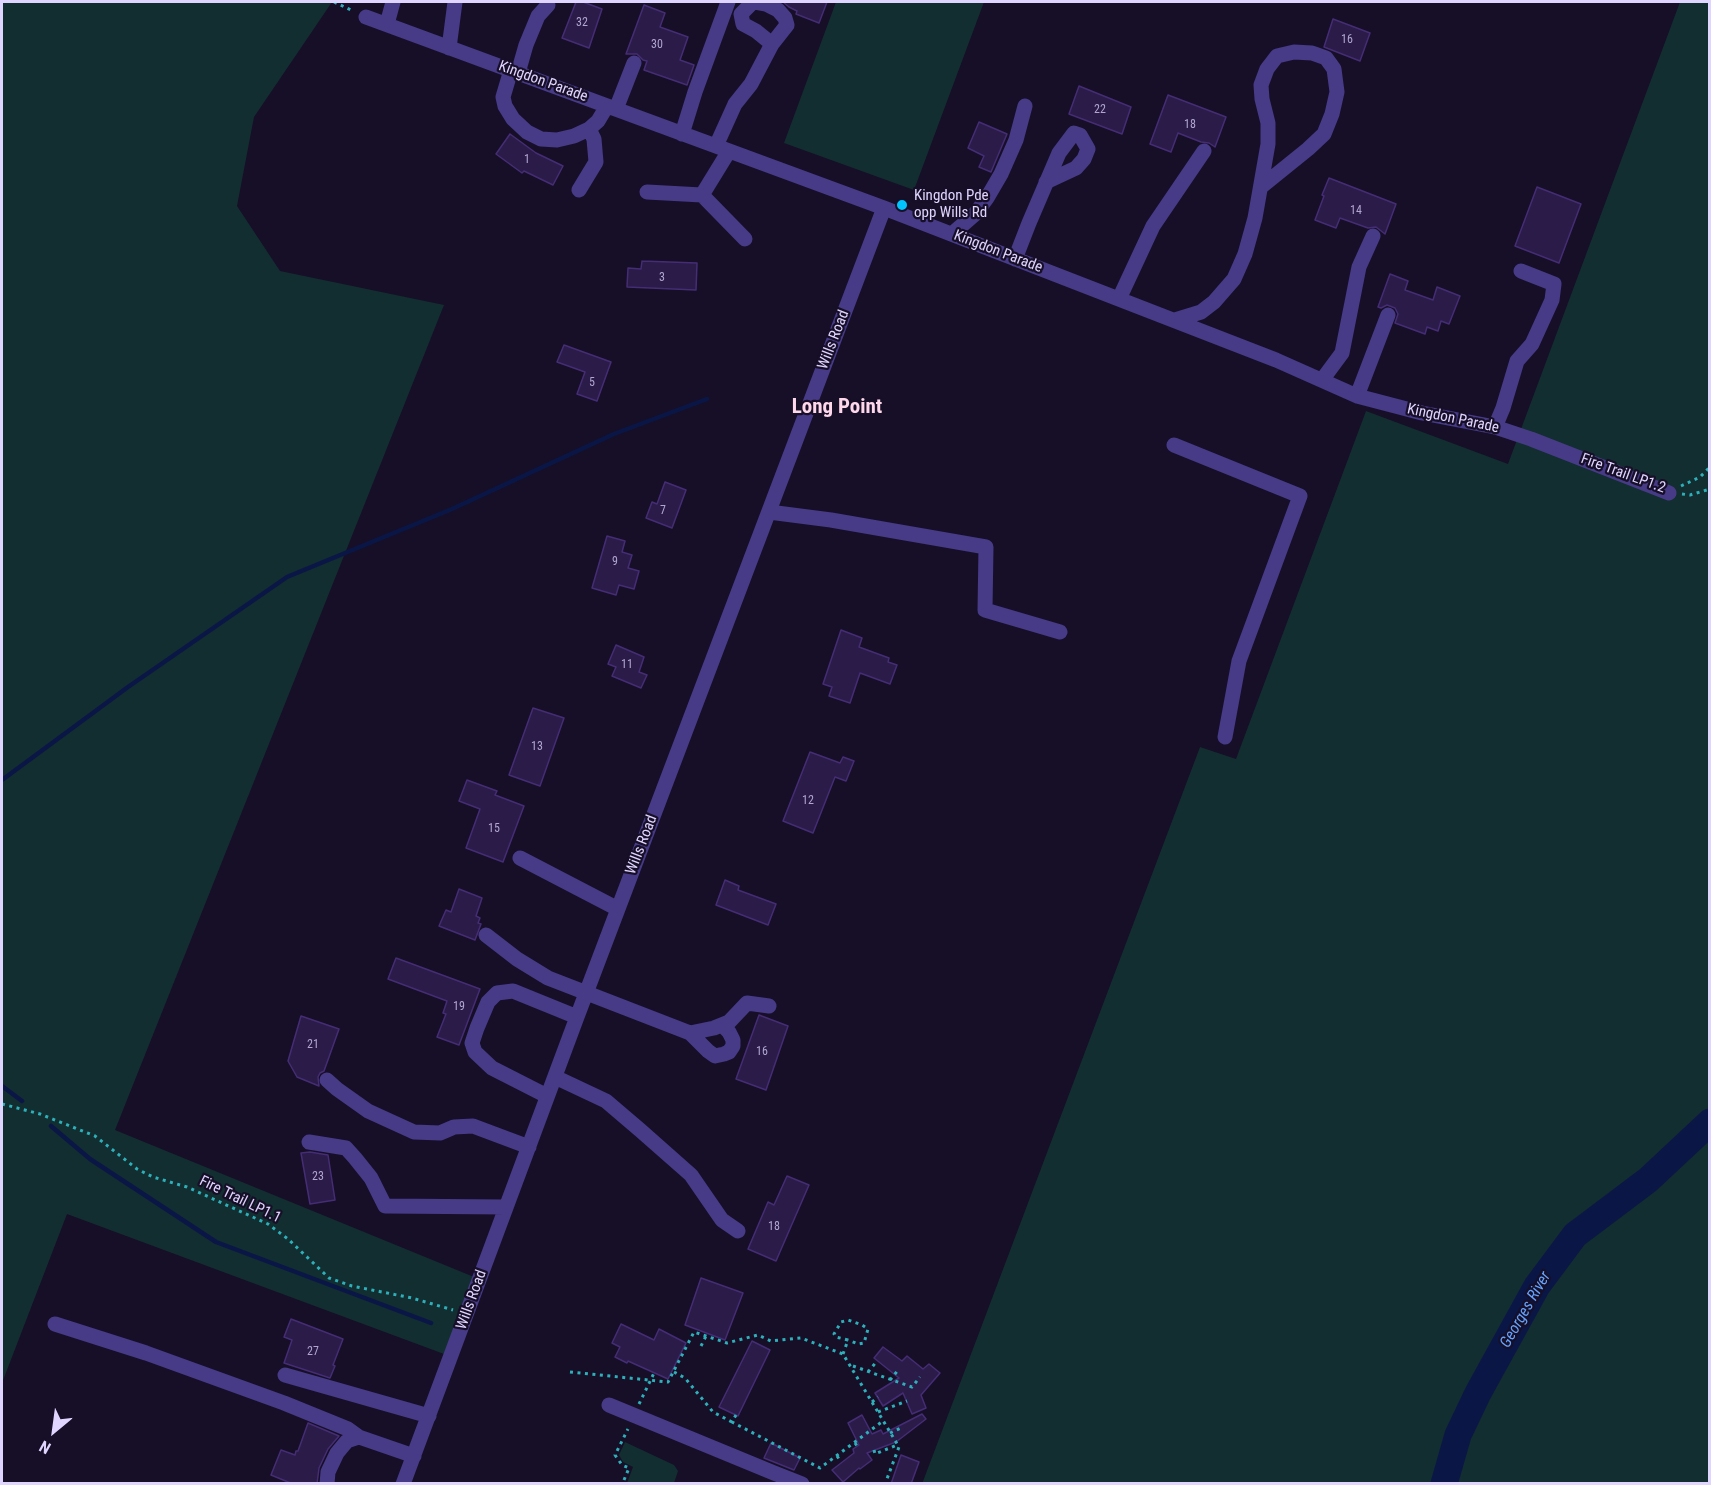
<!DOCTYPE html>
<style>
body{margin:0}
#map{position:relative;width:1711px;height:1485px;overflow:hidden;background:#160f27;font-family:"Roboto Condensed",sans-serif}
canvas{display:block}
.frame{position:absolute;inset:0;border:3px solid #e0d5ff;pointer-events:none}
.north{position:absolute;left:24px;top:1401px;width:60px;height:60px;-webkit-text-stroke:4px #160f27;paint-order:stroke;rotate:209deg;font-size:16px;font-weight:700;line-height:24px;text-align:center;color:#e0d5ff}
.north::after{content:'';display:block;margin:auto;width:21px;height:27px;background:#e0d5ff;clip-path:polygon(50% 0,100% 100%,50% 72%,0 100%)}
</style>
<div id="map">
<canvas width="1711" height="1485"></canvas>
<div class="frame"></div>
<div class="north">N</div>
</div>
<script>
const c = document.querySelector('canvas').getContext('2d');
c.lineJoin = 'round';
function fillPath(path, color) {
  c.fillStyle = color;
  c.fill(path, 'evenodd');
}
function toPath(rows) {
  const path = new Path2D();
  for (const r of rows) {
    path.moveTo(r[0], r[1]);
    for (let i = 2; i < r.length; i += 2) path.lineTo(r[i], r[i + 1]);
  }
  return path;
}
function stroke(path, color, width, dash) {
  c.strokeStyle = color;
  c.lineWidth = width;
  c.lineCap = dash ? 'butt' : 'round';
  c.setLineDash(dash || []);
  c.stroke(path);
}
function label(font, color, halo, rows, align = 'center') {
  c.font = font + ' "Roboto Condensed",sans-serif';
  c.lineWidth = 4.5;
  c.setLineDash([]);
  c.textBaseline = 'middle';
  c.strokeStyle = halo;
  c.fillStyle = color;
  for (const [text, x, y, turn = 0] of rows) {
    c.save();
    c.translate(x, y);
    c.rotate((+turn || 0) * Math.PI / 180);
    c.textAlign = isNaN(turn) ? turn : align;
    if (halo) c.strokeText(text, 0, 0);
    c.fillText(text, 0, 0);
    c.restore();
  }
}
fillPath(toPath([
 [2,2,332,2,254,117,237,206,280,271,444,305,115,1130,474,1277,444,1354,67,1214,2,1383],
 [836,2,984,2,914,190,784,143],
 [1680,2,1709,2,1709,1483,922,1484,1200,747,1236,759,1366,411,1508,464],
 [625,1442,674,1465,678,1471,674,1483,627,1483,633,1467,623,1462,619,1455]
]), '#122e31');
stroke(toPath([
 [2,780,128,687,287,577,452,509,614,434,707,399],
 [2,1086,22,1101],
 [51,1126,90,1159,216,1242,431,1323]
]), '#0a1746', 4.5);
stroke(toPath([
 [1444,1484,1458,1435,1478,1393,1537,1286,1575,1235,1648,1180,1710,1122]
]), '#0a1746', 27);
const building = toPath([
 [576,2,583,2,602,9,589,48,562,38,576,2],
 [783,2,827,2,819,23,796,14,797,11,789,7,783,2],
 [644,5,665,13,660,27,688,37,680,60,694,65,687,85,644,70,647,61,643,60,637,54,626,54,644,5],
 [1333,19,1370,33,1360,61,1324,47,1333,19],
 [1079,86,1131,107,1122,134,1069,114,1079,86],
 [1168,95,1226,117,1215,147,1209,143,1201,142,1178,133,1171,152,1150,144,1168,95],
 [979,122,1007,134,991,172,979,167,984,156,968,148,979,122],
 [510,134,536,153,563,166,553,185,524,171,522,173,496,154,510,134],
 [1329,178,1396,204,1385,234,1376,227,1368,228,1340,218,1336,228,1315,220,1324,196,1322,195,1329,178],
 [1537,187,1581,204,1559,263,1515,246,1537,187],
 [642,261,697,263,696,290,627,287,628,268,641,269,642,261],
 [1390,274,1408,281,1405,290,1433,300,1437,287,1460,296,1449,324,1441,321,1438,331,1427,327,1425,334,1395,323,1398,314,1395,308,1387,305,1381,308,1378,307,1390,274],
 [564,345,611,362,597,401,577,394,585,372,557,362,564,345],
 [665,482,686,490,672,528,646,518,652,502,657,504,665,482],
 [607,536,625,541,622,552,632,555,628,568,639,571,634,589,619,585,616,595,592,588,607,536],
 [841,630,862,638,859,647,889,658,888,662,897,665,890,684,860,673,850,703,829,696,832,687,823,684,841,630],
 [616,645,644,657,639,672,647,675,641,688,612,676,616,667,608,664,616,645],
 [533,708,564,718,540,786,509,775,533,708],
 [810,752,840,763,843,757,854,761,846,781,835,777,813,833,783,821,810,752],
 [467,780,497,791,495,795,524,806,503,862,466,848,480,809,459,801,467,780],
 [725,880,739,886,738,890,776,904,768,925,716,905,725,880],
 [459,889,482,898,476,916,480,918,478,923,481,924,475,940,439,926,446,910,451,912,459,889],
 [396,958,480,989,459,1045,437,1037,446,1014,443,1013,447,1001,388,979,396,958],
 [759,1015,788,1026,766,1090,736,1079,759,1015],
 [301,1016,339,1029,324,1071,320,1073,318,1077,319,1086,297,1077,288,1061,301,1016],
 [310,1152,328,1155,335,1200,310,1204,301,1153,310,1152],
 [787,1176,809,1185,776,1261,748,1249,768,1202,774,1205,787,1176],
 [701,1278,743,1293,725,1340,685,1325,701,1278],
 [291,1319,343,1339,333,1365,335,1366,330,1378,284,1363,292,1340,284,1337,291,1319],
 [621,1324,654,1340,659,1329,686,1343,668,1379,628,1361,627,1363,615,1357,620,1347,612,1343,621,1324],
 [752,1341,770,1350,738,1416,719,1407,752,1341],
 [883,1347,902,1361,907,1356,923,1369,929,1364,940,1373,921,1395,926,1408,912,1414,903,1393,883,1406,875,1393,899,1378,874,1358,883,1347],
 [922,1414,926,1419,896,1442,867,1453,872,1460,860,1469,859,1468,843,1482,832,1470,854,1453,853,1449,859,1445,848,1423,862,1415,872,1434,881,1430,883,1434,922,1414],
 [308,1423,339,1436,328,1449,319,1468,317,1484,293,1484,271,1475,281,1450,295,1455,296,1451,298,1451,308,1423],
 [771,1443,800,1458,794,1470,764,1458,771,1443],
 [901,1455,919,1462,911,1484,891,1484,901,1455]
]);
fillPath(building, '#2a1b48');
stroke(building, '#452d75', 1.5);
stroke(toPath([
 [334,2,353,11],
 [1681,486,1700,477,1710,467],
 [1682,494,1690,495,1710,489],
 [2,1104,40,1114,95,1136,137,1169,153,1177,187,1187,268,1224,288,1239,329,1278,352,1286,412,1298,453,1310],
 [701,1346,706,1336],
 [843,1354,848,1340,836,1337,834,1334,841,1322,848,1320,862,1325,868,1329,864,1343,858,1344,848,1340],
 [853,1366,912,1387,920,1377],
 [570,1372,668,1382,694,1332,727,1343,758,1335,771,1341,801,1338,843,1354,899,1447,885,1484],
 [674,1372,685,1378,713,1412,732,1422],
 [868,1372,877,1361],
 [890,1380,899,1369],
 [872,1402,878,1397],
 [639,1404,654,1373],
 [878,1412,907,1401],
 [736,1415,732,1422,820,1468,883,1421],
 [890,1433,901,1428],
 [855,1443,859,1449],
 [874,1450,875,1454,897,1445],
 [837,1456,841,1462],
 [624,1480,629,1468,622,1465,615,1455,628,1429]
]), '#2eb0ba', 3, [3, 4.5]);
stroke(toPath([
 [753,2,741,14,743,24,756,31,772,44],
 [366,17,884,208,1276,360,1357,396,1422,413,1495,427,1531,439,1669,493],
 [387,24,393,2],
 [449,48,455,2],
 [511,70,503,97,505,106,513,119,527,132,541,139,557,140,574,136,589,129,598,121,607,106],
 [518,73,526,45,538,16,548,5],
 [616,109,634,63],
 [682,134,695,92,728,2],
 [716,146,735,104,751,84,772,44,787,25,785,18,778,10,766,4,755,2],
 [579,190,596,162,594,139,589,129],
 [647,192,702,195,729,151],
 [702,195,745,239],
 [952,234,975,214,987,198,1001,174,1016,140,1025,106],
 [1015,259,1029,223,1059,153,1074,133,1080,135,1088,149,1084,159,1076,168,1046,182],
 [1119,299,1153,226,1204,151],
 [1175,320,1201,312,1214,302,1234,279,1245,254,1255,218,1268,144,1268,123,1262,99,1261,85,1267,69,1277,56,1294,52,1312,53,1326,58,1334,69,1337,92,1332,114,1324,134,1308,149,1261,187],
 [1322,380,1342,353,1359,267,1373,236],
 [1357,396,1388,315],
 [1495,427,1503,408,1517,361,1532,344,1552,300,1554,284,1521,271],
 [1174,445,1300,496,1239,661,1225,737],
 [769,512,831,520,986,547,985,610,1060,632],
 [520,858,618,909],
 [486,935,517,959,548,978,690,1033,714,1028,729,1022,747,1003,769,1006],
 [690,1033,708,1051,715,1056,724,1054,729,1052,733,1046,733,1040,729,1032,722,1025],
 [555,1077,606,1101,640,1130,691,1175,722,1220,738,1231],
 [327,1080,337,1089,368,1111,414,1132,440,1133,454,1127,473,1126,529,1147],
 [547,1096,492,1068,475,1052,472,1043,477,1028,488,1002,497,993,513,991,577,1017],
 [309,1142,346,1148,355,1158,371,1178,385,1206,506,1207],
 [55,1324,146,1353,284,1403,348,1429,359,1437],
 [285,1375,429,1416],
 [609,1405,774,1473,802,1484],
 [327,1484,328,1472,337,1453,347,1441,359,1437,414,1456],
 [403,1484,577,1017,884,208]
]), '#473a87', 15);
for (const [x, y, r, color] of [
 [902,205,6,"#01c4ff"]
]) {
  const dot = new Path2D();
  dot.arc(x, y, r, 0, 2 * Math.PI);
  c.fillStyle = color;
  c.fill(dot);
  stroke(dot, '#160f27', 2);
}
label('12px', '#b2a6d1', null, [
 ["32",582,23],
 ["16",1347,40],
 ["30",657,45],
 ["22",1100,110],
 ["18",1190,125],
 ["1",527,160],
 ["14",1356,211],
 ["3",662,278],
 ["5",592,383],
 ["7",663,511],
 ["9",615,562],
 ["11",627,665],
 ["13",537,747],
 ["12",808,801],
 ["15",494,829],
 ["19",459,1007],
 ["21",313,1045],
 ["16",762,1052],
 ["23",318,1177],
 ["18",774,1227],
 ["27",313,1352]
]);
label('15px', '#e0d5ff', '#160f27', [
 ["Kingdon Parade",543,82,20],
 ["Kingdon Parade",998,252,21],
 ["Wills Road",834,340,-69],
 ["Kingdon Parade",1453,419,12],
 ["Fire Trail LP1.2",1623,474,20],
 ["Wills Road",642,845,-69],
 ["Fire Trail LP1.1",240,1200,26],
 ["Wills Road",472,1300,-70]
]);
label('15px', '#e0d5ff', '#160f27', [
 ["Kingdon Pde",914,196],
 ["opp Wills Rd",914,213]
], 'left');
label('italic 16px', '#63a2ff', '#160f27', [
 ["Georges River",1526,1310,-60]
]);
label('bold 21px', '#ffd7eb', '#160f27', [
 ["Long Point",837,408]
]);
</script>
